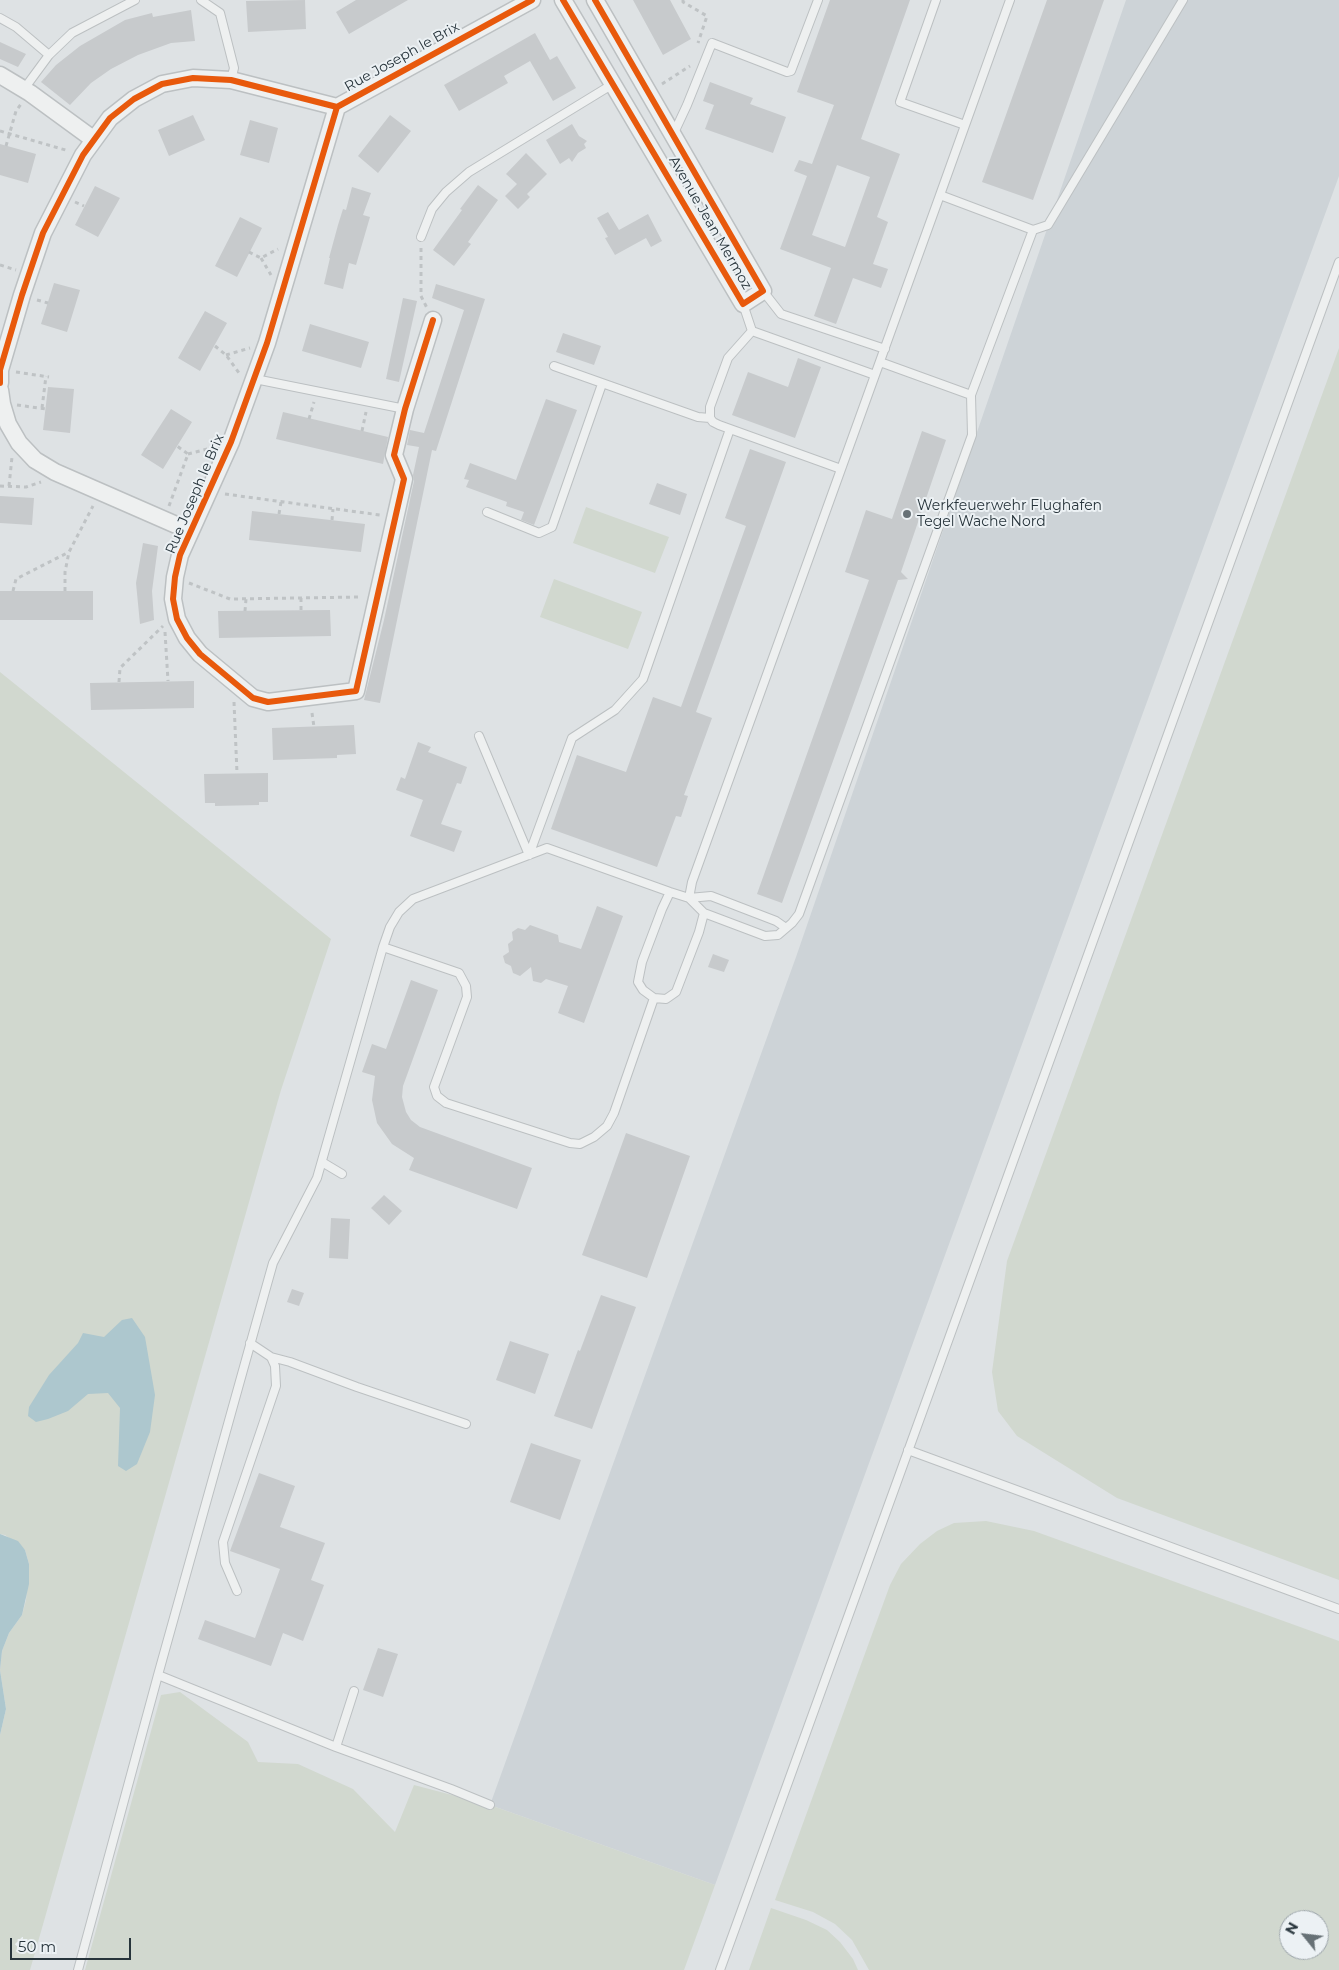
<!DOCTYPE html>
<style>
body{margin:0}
#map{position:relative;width:1339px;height:1970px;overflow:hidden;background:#dee2e4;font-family:Montserrat,sans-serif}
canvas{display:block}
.north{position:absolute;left:1279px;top:1910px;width:50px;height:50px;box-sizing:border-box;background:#ecf1f4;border:1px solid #9da5aa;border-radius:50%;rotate:299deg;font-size:14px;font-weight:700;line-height:20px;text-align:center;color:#27343b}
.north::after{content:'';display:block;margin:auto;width:18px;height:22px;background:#677176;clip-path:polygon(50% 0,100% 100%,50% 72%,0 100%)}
.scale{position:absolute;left:10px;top:1938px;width:121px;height:22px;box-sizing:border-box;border:2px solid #27343b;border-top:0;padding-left:6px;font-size:15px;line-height:18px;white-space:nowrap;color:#27343b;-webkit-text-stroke:4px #ecf1f4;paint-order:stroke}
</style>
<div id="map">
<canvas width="1339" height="1970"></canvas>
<div class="north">N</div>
<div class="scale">50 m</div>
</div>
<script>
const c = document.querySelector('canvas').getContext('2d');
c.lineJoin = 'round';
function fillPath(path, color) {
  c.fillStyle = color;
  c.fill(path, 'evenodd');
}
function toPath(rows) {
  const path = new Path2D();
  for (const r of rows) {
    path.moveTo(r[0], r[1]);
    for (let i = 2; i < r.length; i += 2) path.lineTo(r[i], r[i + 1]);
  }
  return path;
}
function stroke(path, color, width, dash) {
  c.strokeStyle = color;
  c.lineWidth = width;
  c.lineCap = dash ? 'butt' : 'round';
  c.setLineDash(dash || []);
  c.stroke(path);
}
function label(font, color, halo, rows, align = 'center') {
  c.font = font + ' Montserrat,sans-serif';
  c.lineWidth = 4;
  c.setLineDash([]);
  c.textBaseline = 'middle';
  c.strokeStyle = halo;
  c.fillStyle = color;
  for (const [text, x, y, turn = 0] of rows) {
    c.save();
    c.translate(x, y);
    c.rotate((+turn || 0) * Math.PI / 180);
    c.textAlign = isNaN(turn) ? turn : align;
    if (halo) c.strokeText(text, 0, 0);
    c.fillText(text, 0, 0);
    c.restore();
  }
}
fillPath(toPath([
 [1126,0,1339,0,1339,176,715,1885,490,1805,796,957]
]), '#cdd3d7');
fillPath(toPath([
 [1339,348,1339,1580,1117,1498,1017,1436,998,1411,992,1372,1007,1261],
 [586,507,669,537,655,573,573,543],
 [554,579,642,612,628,649,540,617],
 [0,672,331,939,281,1090,30,1970,0,1970,0,1735,6,1709,0,1670,2,1651,9,1633,22,1615,26,1600,29,1564,25,1550,5,1535,0,1534],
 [986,1521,1034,1531,1339,1641,1339,1970,869,1970,852,1940,835,1924,813,1912,775,1900,890,1585,901,1564,920,1544,937,1531,954,1523],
 [1289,1920,1319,1920,1319,1950,1289,1950],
 [180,1692,248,1742,258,1762,298,1764,353,1789,395,1832,414,1785,490,1805,715,1885,684,1970,85,1970,161,1695],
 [771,1908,806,1920,827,1930,840,1942,853,1959,858,1970,749,1970]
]), '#d1d8cf');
fillPath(toPath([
 [132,1318,145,1337,155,1395,150,1432,137,1464,126,1471,118,1466,120,1408,108,1393,88,1394,68,1411,48,1419,36,1422,28,1416,29,1407,49,1375,78,1343,83,1333,104,1337,122,1320],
 [0,1534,18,1541,25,1550,29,1564,29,1584,22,1615,9,1633,2,1651,0,1670,6,1709,0,1735]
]), '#adc7ce');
fillPath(toPath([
 [305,0,306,29,248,32,246,1],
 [356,0,408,0,349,34,336,12],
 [633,0,670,0,691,39,663,55],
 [830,0,910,0,861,139,900,154,877,217,888,222,873,264,888,269,881,288,853,278,836,324,814,316,831,268,780,249,807,176,794,171,799,160,812,164,834,105,797,92],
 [837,165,870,177,845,247,812,235],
 [1047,0,1104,0,1033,200,982,182],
 [191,10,195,41,171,43,138,55,111,69,91,83,70,105,41,82,56,65,80,46,125,20,152,13,153,17],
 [535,33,550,60,557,56,576,88,553,101,530,61,504,76,508,83,459,111,444,85],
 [0,42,26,54,18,67,0,59],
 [710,82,753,98,750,104,786,117,773,153,705,129,714,105,703,101],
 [193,115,205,140,169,156,158,130],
 [390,115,411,131,378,173,358,156],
 [250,120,278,128,269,163,240,155],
 [572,124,579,136,587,141,584,144,586,148,578,153,572,162,569,158,560,164,546,140],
 [0,144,36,154,28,183,0,175],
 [526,153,547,174,527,194,530,197,518,209,505,196,517,184,506,174],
 [478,185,498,200,468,242,471,244,454,266,433,250,462,210,460,209],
 [95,186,120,198,98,237,75,225],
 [352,187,371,193,363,215,370,217,356,265,349,263,343,289,324,284,330,258,329,258,338,225,343,209,346,210],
 [608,212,619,230,648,214,662,241,651,247,646,238,615,255,605,238,608,237,597,218],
 [240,217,262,228,237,277,215,266],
 [54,283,80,290,67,332,41,324],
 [436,284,485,299,436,451,432,450,380,703,364,700,384,620,414,481,413,475,419,447,407,445,410,430,424,433,464,310,432,298],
 [403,298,417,301,399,382,386,379],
 [205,311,227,323,200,371,178,358],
 [310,324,369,342,361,368,302,351],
 [563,333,601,346,594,365,556,352],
 [798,358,821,367,795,438,732,415,748,372,788,387],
 [48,387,74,389,70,433,43,430],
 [546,399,577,410,534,525,521,520,524,512,506,506,507,502,466,487,469,480,464,479,470,463,516,480],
 [171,409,192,422,163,469,141,455],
 [283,412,388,437,383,464,276,439],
 [922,431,946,440,901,572,908,579,898,580,782,903,757,894,869,580,845,572,866,510,892,519],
 [750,449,786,462,696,712,712,718,684,795,688,796,681,817,676,816,657,867,551,829,577,755,626,772,653,697,681,707,746,526,725,518],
 [657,483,687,494,680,515,649,504],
 [0,496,34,498,32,525,0,523],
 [252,511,365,524,361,552,249,540],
 [143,543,158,546,152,591,154,620,140,624,136,583],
 [0,591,93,591,93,620,0,620],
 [330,610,331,636,219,638,218,611],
 [194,681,194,708,91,710,90,683],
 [354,725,356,754,337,755,337,758,273,760,272,728],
 [418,742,431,747,428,752,467,767,461,784,457,783,441,824,462,831,454,852,410,836,423,800,396,790,401,777,405,779],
 [268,773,268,802,259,802,259,805,215,806,215,803,205,803,204,774],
 [597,906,623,916,584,1023,558,1013,568,986,546,979,541,983,533,981,531,967,520,976,513,973,511,966,505,963,503,956,509,952,508,944,513,940,512,932,518,928,525,930,530,925,558,935,559,942,581,949],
 [713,954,729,960,724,972,708,967],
 [411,980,438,990,403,1086,402,1097,406,1112,411,1120,420,1127,532,1168,517,1209,409,1170,414,1158,392,1144,377,1123,372,1100,375,1076,362,1072,372,1044,386,1049],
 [626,1133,690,1156,647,1278,582,1255],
 [384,1195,402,1211,389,1225,371,1208],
 [331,1218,350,1219,348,1259,329,1258],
 [292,1289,304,1293,299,1306,287,1302],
 [601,1295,636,1307,592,1429,554,1416,578,1350,580,1351],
 [510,1341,549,1354,535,1394,496,1380],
 [531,1443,581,1460,560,1520,510,1502],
 [259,1473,295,1486,280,1527,325,1543,311,1580,324,1585,303,1641,283,1633,271,1666,198,1639,205,1620,255,1638,280,1569,230,1551],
 [378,1648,398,1654,383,1697,363,1690]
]), '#c7cacc');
const service = toPath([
 [201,0,220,13,234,68,231,80],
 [936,0,900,102,965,125],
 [0,18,16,27,49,55],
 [24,89,49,55,72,33,135,0],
 [673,135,687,105,712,43,787,72,791,71,818,0],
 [940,195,1010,0],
 [1033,230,940,195,692,882,689,898,704,913,765,936,778,935,792,923,799,914,972,435,971,395,1033,230,1048,225,1183,0],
 [421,237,432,209,446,192,469,172,613,84],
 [763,291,781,314,885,349],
 [743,304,752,331,728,358,710,407,710,418,713,422,719,425,841,469],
 [752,331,875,375],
 [880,362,971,395],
 [554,366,698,417,710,418],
 [255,379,405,409],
 [487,512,539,533,552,527,602,384],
 [479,736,529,855],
 [529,855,572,738,615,710,643,679,730,429],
 [670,892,662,909,642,962,638,982,643,990,654,998,666,999,676,992,699,932,704,913],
 [383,947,459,973,466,986,467,997,434,1087,437,1096,446,1103,570,1143,580,1144,594,1137,607,1126,614,1113,654,998],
 [322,1162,342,1174],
 [271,1357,290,1362,357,1387,466,1424],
 [908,1450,1339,1609],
 [237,1591,225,1563,223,1542,276,1386,275,1366,271,1357,250,1343],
 [158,1675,336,1747,451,1789,490,1805],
 [336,1747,354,1691],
 [78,1970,158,1675,264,1295,273,1263,317,1178,383,947,390,927,399,912,413,899,547,848,670,892,689,898,711,896,776,921,786,928],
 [720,1970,1339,262]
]);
const minor = toPath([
 [563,0,743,304,763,291,595,0],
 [0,75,30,93,93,139],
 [433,320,405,409,394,455,404,479,356,691,268,702,253,698,200,654,187,638,177,619,173,599,175,577,180,555,231,442,267,343,337,107,532,0],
 [0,383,0,370,22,295,43,233,83,155,110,118,134,99,162,84,193,78,231,80,337,107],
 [0,390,2,404,8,424,19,443,35,460,55,472,190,531]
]);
stroke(service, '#bcc0c2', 10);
stroke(minor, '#bcc0c2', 19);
stroke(toPath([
 [683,0,683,2,707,16,698,43],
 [662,84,690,66],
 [0,131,69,151],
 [6,146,16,111,21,104],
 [75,202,84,206],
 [421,248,421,296,427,308],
 [249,252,261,258,278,249],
 [261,258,271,275],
 [0,265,16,270],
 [37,300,48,303],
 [215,346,226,355,239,373],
 [226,355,250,348],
 [16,372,49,377],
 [17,405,46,409],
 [42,408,46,376],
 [309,419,314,402],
 [362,431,366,412],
 [188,454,211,448],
 [0,486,26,487,41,482],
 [9,486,12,457],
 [225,494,380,515],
 [169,506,188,454,177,446],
 [279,514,281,502],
 [332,520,333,509],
 [189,583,230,599,362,597],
 [13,591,16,579,69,552],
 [65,591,65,572,69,552,93,506],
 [301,598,301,610],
 [245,611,246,599],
 [165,632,168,681],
 [119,682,120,668,163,626],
 [234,702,237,773],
 [312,713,314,727]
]), '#bfc3c5', 3, [4, 4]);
stroke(service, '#eef0f0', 8);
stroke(minor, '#eef0f0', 16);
stroke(toPath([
 [563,0,743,304,763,291,595,0],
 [433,320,405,409,394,455,404,479,356,691,268,702,253,698,200,654,187,638,177,619,173,599,175,577,180,555,231,442,267,343,337,107,532,0],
 [0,383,0,370,22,295,43,233,83,155,110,118,134,99,162,84,193,78,231,80,337,107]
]), '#e8590c', 6);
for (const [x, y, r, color] of [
 [907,514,5,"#677176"]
]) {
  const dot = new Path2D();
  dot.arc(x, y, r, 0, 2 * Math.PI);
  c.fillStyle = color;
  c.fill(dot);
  stroke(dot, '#ecf1f4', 2);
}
label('14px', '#27343b', '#ecf1f4', [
 ["Rue Joseph le Brix",402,57,-29],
 ["Avenue Jean Mermoz",710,223,60],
 ["Rue Joseph le Brix",195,494,-67]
]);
label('14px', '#27343b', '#ecf1f4', [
 ["Werkfeuerwehr Flughafen",917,506],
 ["Tegel Wache Nord",917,522]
], 'left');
</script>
